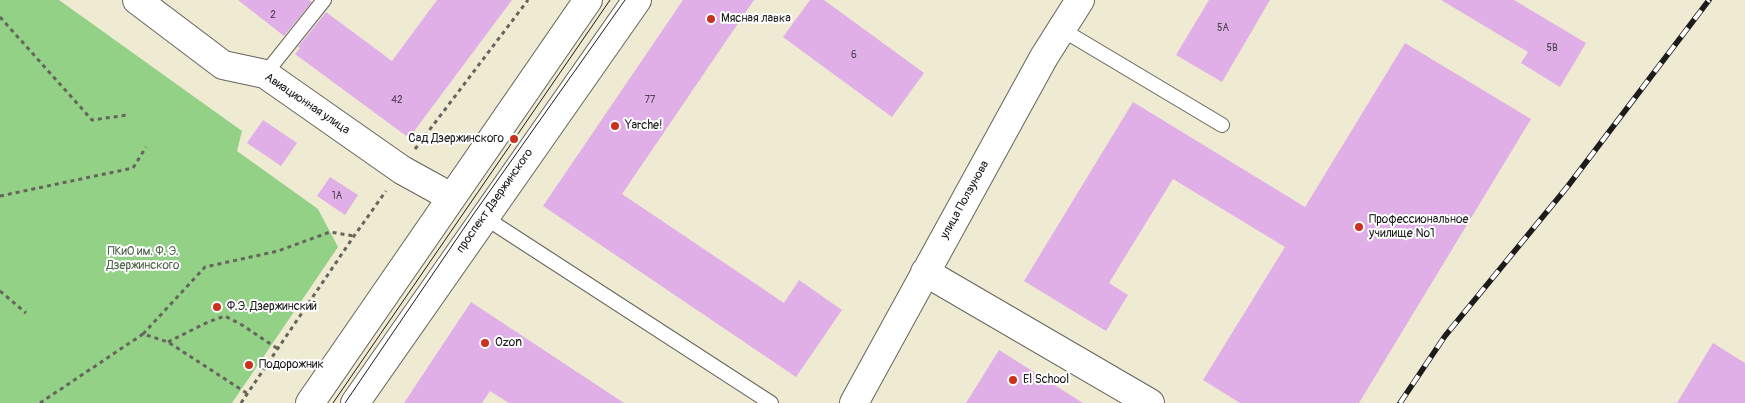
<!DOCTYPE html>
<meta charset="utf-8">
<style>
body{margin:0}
canvas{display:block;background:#efead2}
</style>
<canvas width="1745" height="403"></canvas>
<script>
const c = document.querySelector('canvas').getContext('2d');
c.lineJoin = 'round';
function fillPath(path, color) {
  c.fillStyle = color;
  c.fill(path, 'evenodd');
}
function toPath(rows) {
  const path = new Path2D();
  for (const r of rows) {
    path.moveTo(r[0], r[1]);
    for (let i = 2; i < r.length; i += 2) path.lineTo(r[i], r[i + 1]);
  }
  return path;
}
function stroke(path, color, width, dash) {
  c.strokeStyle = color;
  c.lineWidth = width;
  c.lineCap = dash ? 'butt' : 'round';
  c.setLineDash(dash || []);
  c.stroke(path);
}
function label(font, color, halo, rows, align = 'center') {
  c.font = font + ' Pangolin,sans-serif';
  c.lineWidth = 4;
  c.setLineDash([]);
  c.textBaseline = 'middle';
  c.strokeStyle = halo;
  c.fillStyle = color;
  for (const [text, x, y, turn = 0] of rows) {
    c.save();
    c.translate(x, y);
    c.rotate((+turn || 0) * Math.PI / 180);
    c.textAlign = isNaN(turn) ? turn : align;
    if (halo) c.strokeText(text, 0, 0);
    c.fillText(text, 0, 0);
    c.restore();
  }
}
fillPath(toPath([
 [0,0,59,0,242,131,237,151,318,209,338,247,232,403,0,403]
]), '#93d187');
fillPath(toPath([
 [238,0,309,0,312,2,284,36],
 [437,0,512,0,409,138,295,54,300,48,298,47,326,12,392,61],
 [683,0,754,0,622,194,784,303,799,280,842,310,796,377,543,206],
 [810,0,824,0,924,73,892,117,783,37],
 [1209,0,1270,0,1222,82,1176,55],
 [1441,0,1514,0,1586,43,1560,87,1521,63,1528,52],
 [1405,43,1531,119,1359,403,1240,403,1203,380,1285,247,1173,179,1109,283,1128,295,1106,331,1024,281,1133,102,1305,207],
 [263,120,297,143,281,166,247,143],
 [330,177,358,195,345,215,317,196],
 [471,302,624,403,509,403,490,391,482,403,404,403],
 [1713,343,1745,363,1745,403,1677,403],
 [999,350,1083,403,966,403]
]), '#e0afe8');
const service = toPath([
 [1061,29,1222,125],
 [265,74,324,0],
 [484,217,771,403]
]);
const minor = toPath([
 [137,0,223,65,265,74,402,170,451,197],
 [925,272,1150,403],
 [854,403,1044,57,1080,0]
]);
const secondary = toPath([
 [310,403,588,0],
 [355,403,637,0]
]);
stroke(service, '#66645c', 16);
stroke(minor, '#66645c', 30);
stroke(secondary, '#66645c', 30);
stroke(toPath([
 [0,17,92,120,128,115],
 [415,149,528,0],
 [0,196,133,168,146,147],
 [0,291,26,313],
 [143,334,205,267,278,251,330,232,354,236],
 [168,342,208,322,225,316,242,325,278,349],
 [40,403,143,334,168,342,248,394],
 [241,403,354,236,386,191]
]), '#66645c', 3, [4, 4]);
stroke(service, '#fff', 14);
stroke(minor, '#fff', 28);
stroke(secondary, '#fff', 28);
stroke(toPath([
 [333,403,610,0],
 [345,403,475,212,625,0]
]), '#1c1c1c', 1);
const rail = toPath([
 [1400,403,1445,336,1568,186,1709,0]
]);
stroke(rail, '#1c1c1c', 5.5);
stroke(rail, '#fff', 4, [11]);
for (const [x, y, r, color] of [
 [711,19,5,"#c8321e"],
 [615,126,5,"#c8321e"],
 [514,139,5,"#c8321e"],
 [1359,227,5,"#c8321e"],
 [217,307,5,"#c8321e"],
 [485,343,5,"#c8321e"],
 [249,365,5,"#c8321e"],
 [1013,380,5,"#c8321e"]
]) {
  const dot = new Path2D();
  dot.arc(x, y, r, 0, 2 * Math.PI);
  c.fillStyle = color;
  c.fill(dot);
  stroke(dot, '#fff', 2);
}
label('10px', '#4d414f', null, [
 ["2",273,15],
 ["5А",1223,28],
 ["5В",1552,48],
 ["6",854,55],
 ["42",397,100],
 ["77",650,100],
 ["1А",337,196]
]);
label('12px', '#1c1c1c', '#fff', [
 ["Мясная лавка",721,19],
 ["Yarche!",625,126],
 ["Сад Дзержинского",504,139,"right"],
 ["Профессиональное",1369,220],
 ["училище №1",1369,234],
 ["Ф.Э. Дзержинский",227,307],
 ["Ozon",495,343],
 ["Подорожник",259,365],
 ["El School",1023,380]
], 'left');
label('12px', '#1c1c1c', '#fff', [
 ["Авиационная улица",307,104,34],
 ["улица Ползунова",965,200,-61],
 ["проспект Дзержинского",495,201,-55]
]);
label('12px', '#4c6447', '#fff', [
 ["ПКиО им. Ф. Э.",143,252],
 ["Дзержинского",143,266]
]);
</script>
